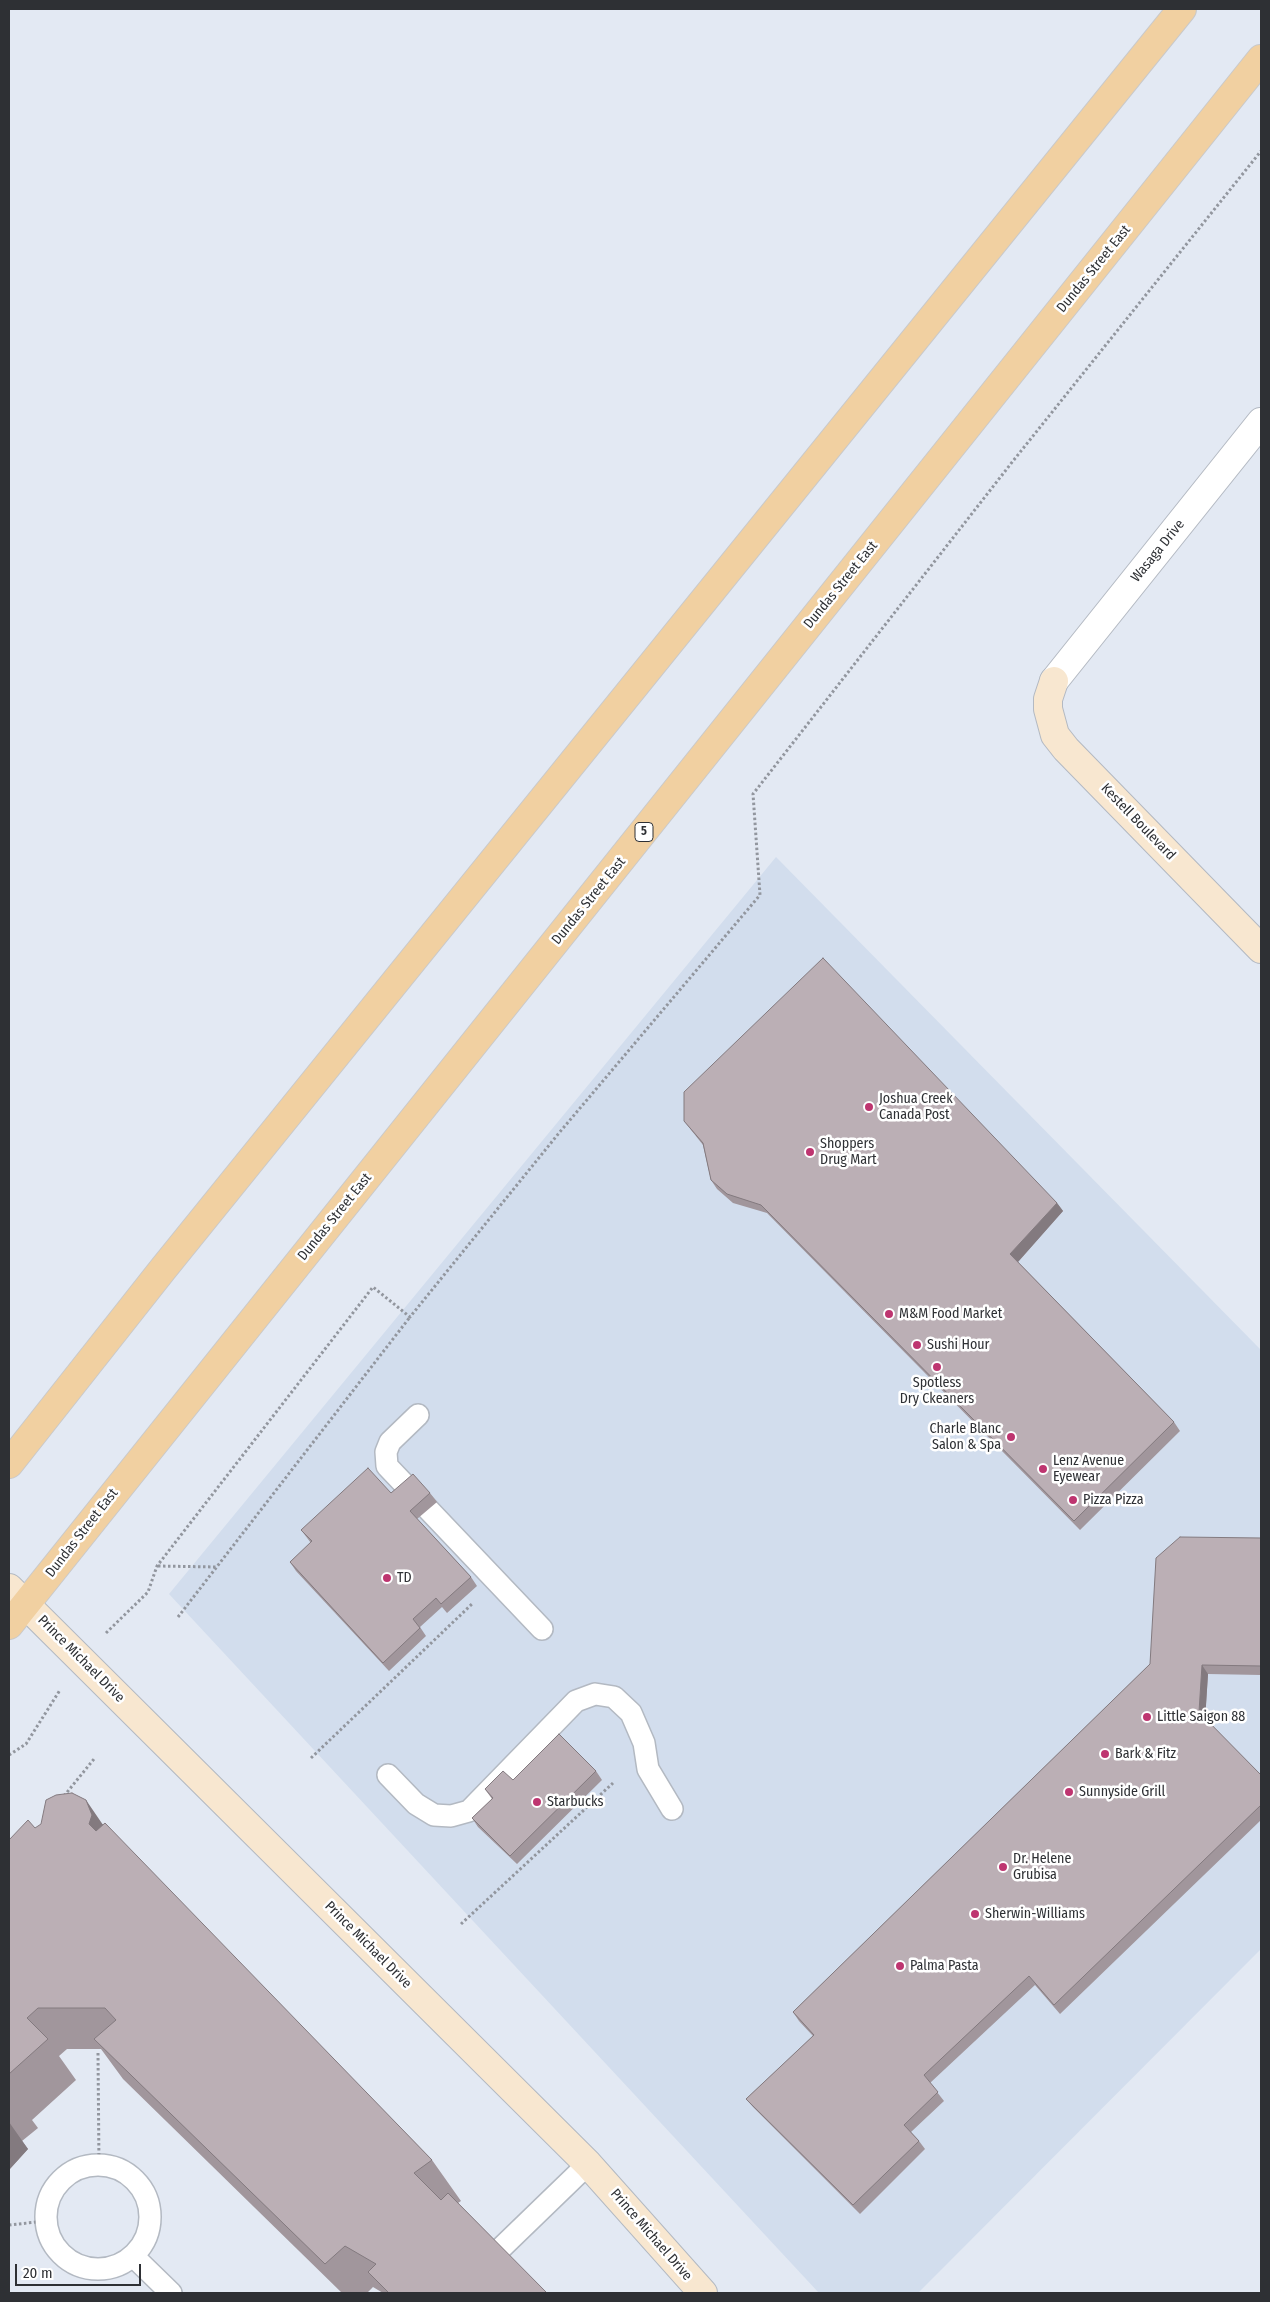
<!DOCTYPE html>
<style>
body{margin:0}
#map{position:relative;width:1270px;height:2302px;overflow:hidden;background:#e3e9f3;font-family:"Fira Sans Condensed",sans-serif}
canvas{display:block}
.frame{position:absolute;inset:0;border:10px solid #2e3034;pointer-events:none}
.scale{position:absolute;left:15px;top:2264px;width:126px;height:22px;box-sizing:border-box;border:2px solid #2e3034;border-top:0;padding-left:6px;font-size:15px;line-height:18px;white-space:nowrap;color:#2e3034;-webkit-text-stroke:4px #fff;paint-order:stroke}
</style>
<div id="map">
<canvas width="1270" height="2302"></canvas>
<div class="frame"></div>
<div class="scale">20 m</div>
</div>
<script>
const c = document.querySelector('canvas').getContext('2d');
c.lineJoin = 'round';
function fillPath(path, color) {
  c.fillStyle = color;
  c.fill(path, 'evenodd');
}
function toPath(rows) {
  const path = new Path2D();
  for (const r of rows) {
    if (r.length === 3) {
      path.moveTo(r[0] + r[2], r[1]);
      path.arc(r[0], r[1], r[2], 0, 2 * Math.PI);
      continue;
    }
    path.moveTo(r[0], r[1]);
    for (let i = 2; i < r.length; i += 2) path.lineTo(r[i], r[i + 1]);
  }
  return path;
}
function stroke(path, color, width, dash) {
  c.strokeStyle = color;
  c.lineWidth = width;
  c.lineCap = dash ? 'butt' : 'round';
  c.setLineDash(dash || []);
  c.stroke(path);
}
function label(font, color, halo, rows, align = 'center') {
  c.font = font + ' "Fira Sans Condensed",sans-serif';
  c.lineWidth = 5;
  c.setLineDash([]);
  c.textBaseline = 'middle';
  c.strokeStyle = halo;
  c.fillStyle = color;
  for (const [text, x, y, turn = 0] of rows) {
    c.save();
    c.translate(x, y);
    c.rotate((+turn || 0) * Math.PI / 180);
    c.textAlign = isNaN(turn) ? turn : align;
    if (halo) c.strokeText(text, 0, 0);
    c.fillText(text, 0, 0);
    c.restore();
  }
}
fillPath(toPath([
 [776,857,1261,1350,1261,1949,918,2293,819,2293,169,1594]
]), '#d2dded');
const lane = toPath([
 [418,1415,390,1442,386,1452,387,1466,542,1629],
 [388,1775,416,1804,434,1815,451,1816,469,1811,576,1701,595,1694,614,1697,631,1713,644,1743,648,1769,672,1809],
 [98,2217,52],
 [497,2252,588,2164],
 [133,2256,171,2293]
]);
const street = toPath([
 [1054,681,1261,422]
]);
const secondary = toPath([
 [1054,681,1048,699,1048,709,1055,735,1066,749,1261,949],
 [9,1588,588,2164,703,2293]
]);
const primary = toPath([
 [9,1464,163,1269,1182,9],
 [9,1625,1261,59]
]);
stroke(lane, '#b3b9c2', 24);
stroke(street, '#b3b9c2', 30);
stroke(secondary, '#b3b9c2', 30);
stroke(primary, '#c9c9ca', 30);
stroke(toPath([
 [158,1566,216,1567],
 [178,1617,410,1317],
 [106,1633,148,1592,157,1566,373,1287,410,1317,559,1133,760,895,753,794,1013,461,1261,151],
 [9,1755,26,1744,60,1690],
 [311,1758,472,1604],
 [64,1796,94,1759],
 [461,1924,613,1783],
 [98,2053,99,2166],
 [9,2225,46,2221]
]), '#92969e', 3, [2.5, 2.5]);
stroke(lane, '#fff', 21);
stroke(street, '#fff', 28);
stroke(secondary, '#f8e7d0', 28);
stroke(primary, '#f1d0a1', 28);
fillPath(toPath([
 [684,1121,1057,1203,1063,1211,1018,1262,1174,1422,1180,1431,1080,1530,767,1213,733,1203,717,1189,711,1180,703,1145],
 [391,1493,430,1493,437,1502,417,1519,471,1577,477,1586,447,1613,442,1607,420,1627,426,1636,389,1671,296,1571,290,1562,311,1543,301,1530],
 [1261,1538,1261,1675,1208,1674,1205,1719,1261,1775,1261,1820,1060,2014,1035,1985,930,2083,944,2101,911,2132,919,2141,925,2149,860,2214,753,2107,746,2099,813,2036,799,2021,793,2012,1150,1664],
 [596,1771,602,1780,517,1864,478,1827,472,1818,492,1799,485,1789,513,1780],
 [103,1824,432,2160,461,2201,458,2203,546,2293,383,2293,373,2287,367,2293,342,2293,123,2079,101,2049,67,2049,59,2056,76,2080,32,2120,38,2128,22,2141,28,2149,9,2170,9,1840,35,1828]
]), '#a1969c');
fillPath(toPath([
 [1057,1203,1063,1211,1017,1263,1010,1254],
 [1202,1665,1208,1674,1205,1721,1199,1712],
 [86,1800,114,1841,121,1856,89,1824],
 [9,2122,28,2149,9,2170]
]), '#837a7f');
const building = toPath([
 [823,958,1057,1203,1010,1254,1174,1422,1074,1521,761,1205,727,1194,711,1180,703,1143,684,1121,684,1092,823,958],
 [368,1468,391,1493,413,1474,430,1493,410,1511,471,1577,441,1604,436,1598,413,1619,420,1628,383,1663,290,1562,312,1541,301,1530,368,1468],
 [1180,1537,1261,1538,1261,1666,1202,1665,1199,1712,1261,1775,1261,1805,1054,2005,1029,1976,924,2075,938,2092,904,2125,919,2141,853,2205,746,2099,814,2035,793,2012,1150,1664,1156,1558,1180,1537],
 [559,1734,596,1771,510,1856,472,1818,493,1798,485,1789,503,1771,513,1780,559,1734],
 [72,1793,86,1800,92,1815,89,1824,96,1831,105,1823,432,2160,414,2173,441,2200,448,2193,547,2293,389,2293,368,2272,376,2264,345,2246,325,2264,94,2039,116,2020,105,2008,38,2008,27,2018,48,2039,9,2074,9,1840,28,1820,35,1828,41,1824,46,1800,56,1795,72,1793]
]);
fillPath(building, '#bbafb5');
stroke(building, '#837a7f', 1);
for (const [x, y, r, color] of [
 [869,1107,5,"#be3570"],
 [810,1152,5,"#be3570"],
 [889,1314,5,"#be3570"],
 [917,1345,5,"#be3570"],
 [937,1367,5,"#be3570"],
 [1011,1437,5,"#be3570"],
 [1043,1469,5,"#be3570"],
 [1073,1500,5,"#be3570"],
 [387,1578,5,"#be3570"],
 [1147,1717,5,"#be3570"],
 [1105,1754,5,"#be3570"],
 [1069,1792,5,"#be3570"],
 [537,1802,5,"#be3570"],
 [1003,1867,5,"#be3570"],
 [975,1914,5,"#be3570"],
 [900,1966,5,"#be3570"]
]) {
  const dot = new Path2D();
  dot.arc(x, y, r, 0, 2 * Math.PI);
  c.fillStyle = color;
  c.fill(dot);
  stroke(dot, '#fff', 2);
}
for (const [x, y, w] of [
 [644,832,18]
]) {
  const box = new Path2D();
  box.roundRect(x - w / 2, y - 9.5, w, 19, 4);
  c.fillStyle = '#fff';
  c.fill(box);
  stroke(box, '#2e3034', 1);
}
label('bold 12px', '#2e3034', null, [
 ["5",644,832]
]);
label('14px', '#2e3034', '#fff', [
 ["Dundas Street East",1094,269,-51],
 ["Wasaga Drive",1158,551,-51],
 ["Dundas Street East",841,585,-51],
 ["Kestell Boulevard",1138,822,46],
 ["Dundas Street East",589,901,-51],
 ["Dundas Street East",335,1217,-51],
 ["Dundas Street East",82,1533,-52],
 ["Prince Michael Drive",81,1659,45],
 ["Prince Michael Drive",368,1945,45],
 ["Prince Michael Drive",651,2235,49]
]);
label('14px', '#2e3034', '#fff', [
 ["Joshua Creek",879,1099],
 ["Canada Post",879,1115],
 ["Shoppers",820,1144],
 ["Drug Mart",820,1160],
 ["M&M Food Market",899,1314],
 ["Sushi Hour",927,1345],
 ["Spotless",937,1383,"center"],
 ["Dry Ckeaners",937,1399,"center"],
 ["Charle Blanc",1001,1429,"right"],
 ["Salon & Spa",1001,1445,"right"],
 ["Lenz Avenue",1053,1461],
 ["Eyewear",1053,1477],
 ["Pizza Pizza",1083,1500],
 ["TD",397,1578],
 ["Little Saigon 88",1157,1717],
 ["Bark & Fitz",1115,1754],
 ["Sunnyside Grill",1079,1792],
 ["Starbucks",547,1802],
 ["Dr. Helene",1013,1859],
 ["Grubisa",1013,1875],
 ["Sherwin-Williams",985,1914],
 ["Palma Pasta",910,1966]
], 'left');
</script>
